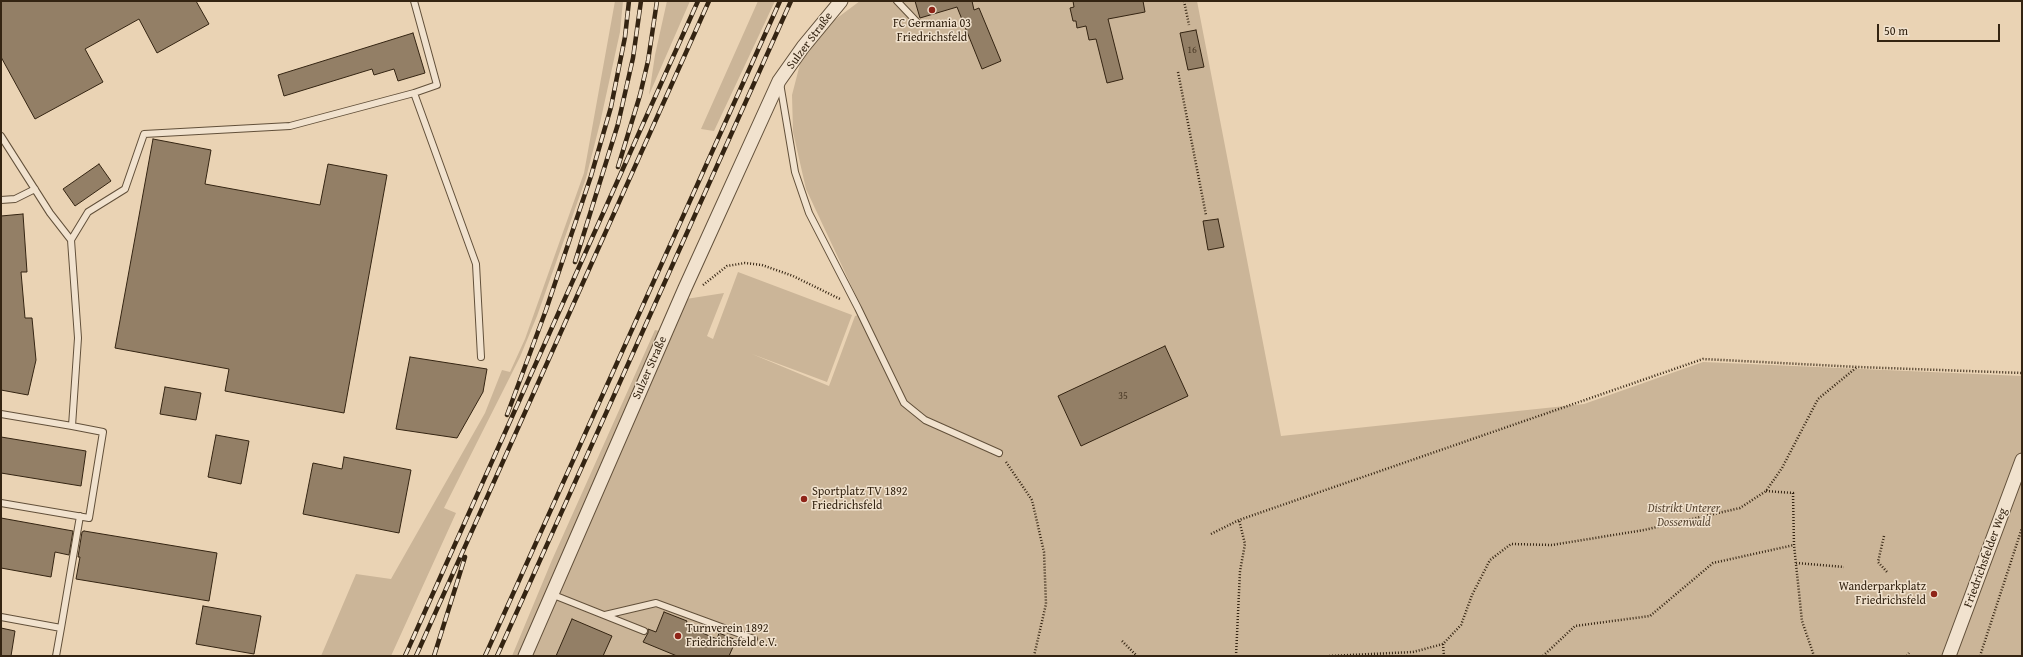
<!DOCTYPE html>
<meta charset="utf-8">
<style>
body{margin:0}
#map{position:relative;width:2023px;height:657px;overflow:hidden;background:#ead3b4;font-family:"Gentium Book Plus",serif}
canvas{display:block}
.frame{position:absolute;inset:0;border:2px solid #342412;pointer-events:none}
.scale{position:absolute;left:1877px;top:24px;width:123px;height:18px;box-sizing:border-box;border:2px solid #342412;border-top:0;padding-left:5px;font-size:12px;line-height:14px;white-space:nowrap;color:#342412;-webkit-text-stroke:3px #f1e2ce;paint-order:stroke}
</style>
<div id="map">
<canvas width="2023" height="657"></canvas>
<div class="frame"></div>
<div class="scale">50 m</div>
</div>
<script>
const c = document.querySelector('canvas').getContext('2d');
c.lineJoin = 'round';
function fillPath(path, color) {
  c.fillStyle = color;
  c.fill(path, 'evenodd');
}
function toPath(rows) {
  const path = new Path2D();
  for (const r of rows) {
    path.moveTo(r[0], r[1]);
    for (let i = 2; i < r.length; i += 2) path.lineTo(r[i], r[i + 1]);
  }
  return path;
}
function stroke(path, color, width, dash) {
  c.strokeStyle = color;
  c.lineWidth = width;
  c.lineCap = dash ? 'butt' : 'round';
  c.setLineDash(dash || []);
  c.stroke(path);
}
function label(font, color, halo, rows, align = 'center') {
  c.font = font + ' "Gentium Book Plus",serif';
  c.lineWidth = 3;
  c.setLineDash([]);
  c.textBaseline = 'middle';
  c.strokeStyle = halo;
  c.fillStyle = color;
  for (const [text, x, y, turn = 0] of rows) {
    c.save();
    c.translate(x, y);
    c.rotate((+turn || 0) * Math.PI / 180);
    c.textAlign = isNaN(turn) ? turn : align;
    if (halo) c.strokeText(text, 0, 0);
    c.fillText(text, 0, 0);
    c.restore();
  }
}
fillPath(toPath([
 [615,1,623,1,620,32,600,123,586,178,537,316,520,357,444,508,456,513,391,656,321,656,356,574,391,579,485,413,502,370,510,372,525,339,584,173],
 [667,1,690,1,649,95,655,55],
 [758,1,775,1,714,131,701,129],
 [860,1,1197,1,1281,436,1584,404,1703,362,2022,376,2022,656,512,656,552,560,655,330,673,334,686,299,724,293,707,336,713,339,738,272,852,315,827,382,752,354,829,386,855,316,864,313,806,189,793,132,792,95,800,64,825,27]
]), '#cbb598');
const building = toPath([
 [1,1,196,1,209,24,157,53,139,19,85,49,103,82,35,119,1,57,1,1],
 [915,1,972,1,974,10,979,8,1001,61,982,69,957,7,920,18,915,1],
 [1073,1,1143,1,1145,12,1108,19,1123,79,1107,83,1096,39,1089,40,1086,26,1077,28,1076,21,1073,21,1070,8,1074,7,1073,1],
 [1196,30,1204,67,1188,70,1180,33,1196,30],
 [413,33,425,73,398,81,394,69,374,75,372,69,284,96,278,75,413,33],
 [153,139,211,150,205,184,320,205,328,164,387,175,344,413,225,391,229,369,115,348,153,139],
 [99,164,111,181,75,206,63,189,99,164],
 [23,214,27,272,21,272,25,318,32,318,36,360,28,395,1,390,1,216,23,214],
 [1218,219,1224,247,1208,250,1203,221,1218,219],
 [1165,346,1188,396,1081,446,1058,396,1165,346],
 [410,357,487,369,483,392,457,438,396,429,410,357],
 [165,387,201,393,196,420,160,414,165,387],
 [216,435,249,441,241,484,208,477,216,435],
 [1,437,86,451,81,486,1,473,1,437],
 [344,457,411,470,399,533,303,514,313,463,342,469,344,457],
 [1,518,73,531,69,555,55,552,51,577,1,568,1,518],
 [84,531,217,553,209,601,76,579,80,557,78,557,82,532,84,531],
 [203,606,261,616,254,654,196,644,203,606],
 [664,612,687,621,685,626,717,639,719,633,736,640,729,656,677,656,643,642,648,633,648,629,656,632,664,612],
 [572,619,612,636,603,656,556,656,572,619],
 [1,628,15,631,11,656,1,656,1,628]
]);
fillPath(building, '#937f66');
stroke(building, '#342412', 1);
const service = toPath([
 [897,1,916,21],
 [780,83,795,172,809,213,858,308,904,403,925,420,999,453],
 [414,93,476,264,481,357],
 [1,136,50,213,71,240,78,338,72,426,1,414],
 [1,200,15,199,35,189],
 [71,240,88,212,125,189,144,134,290,126,414,93,437,85,414,1],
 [1,503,89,518,103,432,72,426],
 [551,594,644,631],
 [605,615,656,603,754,639],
 [1,617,61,628,56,656],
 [61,628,80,516]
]);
const minor = toPath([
 [525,656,685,288,779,81,803,47,841,1],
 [1949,656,2022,460]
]);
stroke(service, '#62503a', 8);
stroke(minor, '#62503a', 15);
stroke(toPath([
 [1184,1,1189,25],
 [1178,72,1206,215],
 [703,285,727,266,745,263,762,265,793,276,840,299],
 [1006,462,1032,500,1044,552,1046,604,1034,656],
 [1766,491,1793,493,1794,545,1802,621,1814,656],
 [1211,534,1239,520,1703,359,1858,367,2022,373],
 [1884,536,1878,562,1887,572],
 [1796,563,1844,567],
 [1122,641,1137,656],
 [1443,644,1444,656],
 [1236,656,1240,571,1245,544,1239,520],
 [1329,656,1413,652,1443,644,1461,625,1472,595,1490,560,1511,544,1552,545,1644,530,1740,508,1766,491,1782,468,1818,399,1857,367],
 [1543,656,1575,626,1650,616,1713,563,1794,545],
 [1907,656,1909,653],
 [1980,656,2022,528]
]), '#342412', 2.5, [1, 2]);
stroke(service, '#f1e2ce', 6);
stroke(minor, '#f1e2ce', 13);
const rail = toPath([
 [618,167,640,95,648,61,657,1],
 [575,262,618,124,633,58,641,1],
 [507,415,546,310,591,176,611,107,625,37,629,1],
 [405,656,698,1],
 [416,656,709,1],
 [434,656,465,557],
 [485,656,780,1],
 [497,656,791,1]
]);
stroke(rail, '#342412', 4.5);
stroke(rail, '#f1e2ce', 3, [9]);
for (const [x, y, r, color] of [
 [932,10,4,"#8f2418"],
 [804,499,4,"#8f2418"],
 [1934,594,4,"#8f2418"],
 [678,636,4,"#8f2418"]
]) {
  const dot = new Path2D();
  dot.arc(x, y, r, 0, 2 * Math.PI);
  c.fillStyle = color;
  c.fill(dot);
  stroke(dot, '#f1e2ce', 1.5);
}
label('10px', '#4c3b27', null, [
 ["16",1192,50],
 ["35",1123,396]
]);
label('12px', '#342412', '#f1e2ce', [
 ["FC Germania 03",932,24,"center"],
 ["Friedrichsfeld",932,38,"center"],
 ["Sportplatz TV 1892",812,492],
 ["Friedrichsfeld",812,506],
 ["Wanderparkplatz",1926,587,"right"],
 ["Friedrichsfeld",1926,601,"right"],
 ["Turnverein 1892",686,629],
 ["Friedrichsfeld e.V.",686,643]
], 'left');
label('12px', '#342412', '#f1e2ce', [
 ["Sulzer Straße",810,41,-53],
 ["Sulzer Straße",650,368,-66],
 ["Friedrichsfelder Weg",1986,558,-70]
]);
label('italic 12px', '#5a4834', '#f1e2ce', [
 ["Distrikt Unterer",1684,509],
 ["Dossenwald",1684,523]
]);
</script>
